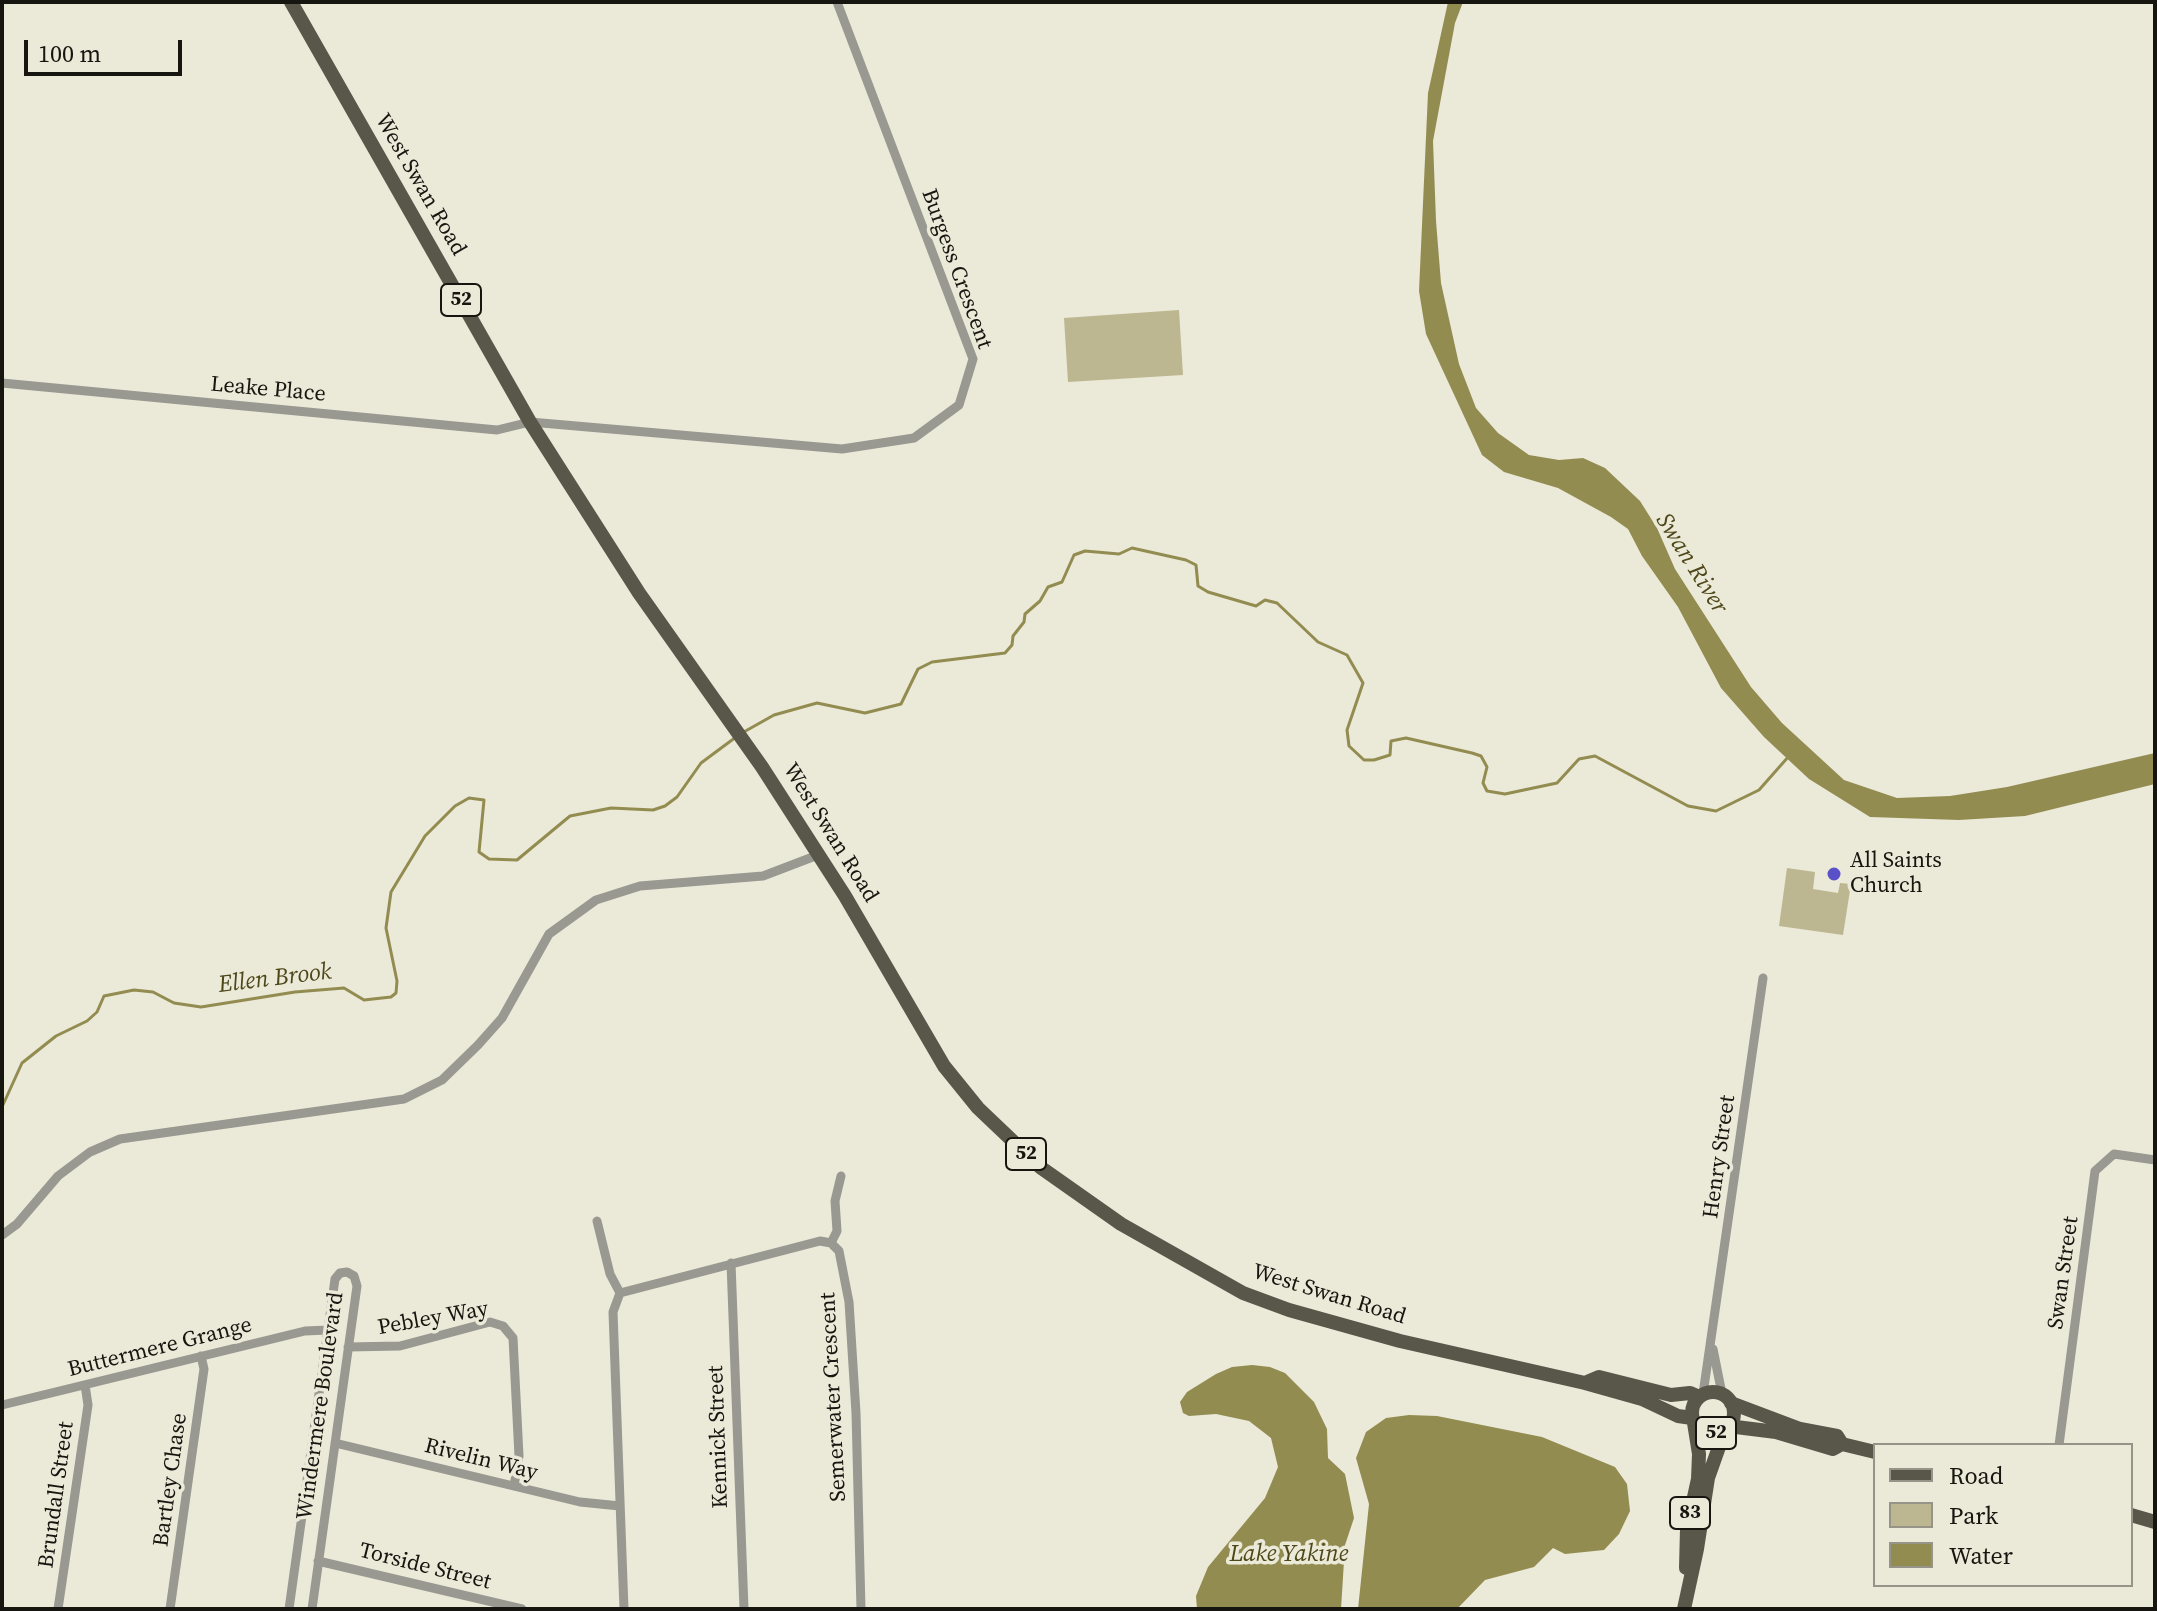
<!DOCTYPE html>
<style>
body{margin:0}
#map{position:relative;width:2157px;height:1611px;overflow:hidden;background:#ebe9d8;font-family:"Source Serif 4",serif}
canvas{display:block}
.frame{position:absolute;inset:0;border:4px solid #16150f;pointer-events:none}
.legend{position:absolute;left:1873px;top:1443px;width:260px;height:144px;box-sizing:border-box;background:#ebe9d8;border:2px solid #969488;margin:0;padding:10px 14px;list-style:none;font-size:24px;color:#16150f}
.legend li{display:flex;align-items:center;gap:16px;height:40px}
.legend b{width:40px;border:2px solid #969488}
.scale{position:absolute;left:24px;top:40px;width:158px;height:36px;box-sizing:border-box;border:4px solid #16150f;border-top:0;padding-left:10px;font-size:24px;line-height:28px;white-space:nowrap;color:#16150f;-webkit-text-stroke:6px #ebe9d8;paint-order:stroke}
</style>
<div id="map">
<canvas width="2157" height="1611"></canvas>
<div class="frame"></div>
<ul class="legend">
<li><b style="height:10px;background:#59574a"></b>Road</li>
<li><b style="height:22px;background:#bcb790"></b>Park</li>
<li><b style="height:22px;background:#938c51"></b>Water</li>
</ul>
<div class="scale">100 m</div>
</div>
<script>
const c = document.querySelector('canvas').getContext('2d');
c.lineJoin = 'round';
function fillPath(path, color) {
  c.fillStyle = color;
  c.fill(path, 'evenodd');
}
function toPath(rows) {
  const path = new Path2D();
  for (const r of rows) {
    if (r.length === 3) {
      path.moveTo(r[0] + r[2], r[1]);
      path.arc(r[0], r[1], r[2], 0, 2 * Math.PI);
      continue;
    }
    path.moveTo(r[0], r[1]);
    for (let i = 2; i < r.length; i += 2) path.lineTo(r[i], r[i + 1]);
  }
  return path;
}
function stroke(path, color, width, dash) {
  c.strokeStyle = color;
  c.lineWidth = width;
  c.lineCap = dash ? 'butt' : 'round';
  c.setLineDash(dash || []);
  c.stroke(path);
}
function label(font, color, halo, rows, align = 'center') {
  c.font = font + ' "Source Serif 4",serif';
  c.lineWidth = 7;
  c.setLineDash([]);
  c.textBaseline = 'middle';
  c.strokeStyle = halo;
  c.fillStyle = color;
  for (const [text, x, y, turn = 0] of rows) {
    c.save();
    c.translate(x, y);
    c.rotate((+turn || 0) * Math.PI / 180);
    c.textAlign = isNaN(turn) ? turn : align;
    if (halo) c.strokeText(text, 0, 0);
    c.fillText(text, 0, 0);
    c.restore();
  }
}
fillPath(toPath([
 [1179,310,1183,375,1068,382,1064,318],
 [1787,868,1815,872,1813,889,1838,893,1840,883,1851,884,1843,935,1779,926]
]), '#bcb790');
fillPath(toPath([
 [1448,2,1463,2,1455,23,1433,141,1436,221,1441,283,1459,364,1476,408,1498,433,1529,455,1559,460,1583,458,1605,468,1640,501,1657,528,1675,569,1751,687,1782,723,1844,780,1897,798,1950,796,2007,787,2155,753,2155,784,2025,816,1959,820,1870,817,1809,779,1764,737,1721,688,1678,607,1642,556,1628,529,1611,517,1558,488,1504,472,1482,455,1426,334,1419,291,1428,93],
 [1252,1365,1270,1367,1285,1373,1314,1402,1327,1429,1328,1458,1345,1474,1354,1518,1345,1545,1341,1609,1197,1609,1196,1596,1208,1567,1265,1498,1278,1467,1271,1438,1249,1421,1216,1414,1189,1416,1183,1413,1180,1402,1187,1392,1216,1374,1232,1367],
 [1409,1415,1437,1416,1542,1437,1615,1467,1627,1484,1630,1511,1619,1534,1604,1550,1565,1554,1553,1548,1534,1567,1485,1580,1457,1609,1358,1609,1369,1504,1356,1458,1366,1432,1386,1418]
]), '#938c51');
stroke(toPath([
 [742,733,774,715,817,703,865,713,901,704,918,669,932,662,1005,653,1012,645,1013,636,1024,622,1025,614,1040,601,1048,587,1062,582,1074,555,1085,551,1119,554,1132,548,1186,560,1196,565,1198,586,1208,592,1256,606,1265,600,1277,603,1318,642,1347,655,1363,683,1347,730,1349,746,1364,760,1374,760,1390,755,1391,741,1406,738,1472,753,1481,756,1487,767,1483,783,1487,791,1505,794,1557,783,1579,759,1595,756,1688,806,1716,811,1759,790,1789,756],
 [2,1107,22,1063,56,1036,87,1021,97,1012,104,996,134,990,153,992,174,1003,201,1007,295,992,344,988,364,1000,391,997,396,993,397,981,386,928,391,892,425,836,455,806,469,798,484,800,479,852,489,859,517,860,570,816,611,808,653,810,665,806,677,797,701,763,736,737]
]), '#938c51', 3);
stroke(toPath([
 [2,383,497,430,530,422,842,449,914,438,959,405,973,359,837,2],
 [597,1221,610,1274,620,1293],
 [2,1235,17,1224,58,1176,90,1152,120,1139,404,1099,442,1080,478,1045,502,1018,549,934,596,900,640,886,763,876,818,855],
 [831,1243,837,1231,835,1201,841,1176],
 [731,1263,744,1609],
 [348,1347,400,1346,490,1322,503,1326,513,1338,519,1456,514,1486],
 [1713,1349,1722,1394],
 [1703,1394,1763,978],
 [2,1405,305,1331,328,1330],
 [335,1443,580,1502,620,1506],
 [2059,1445,2095,1171,2114,1154,2155,1160],
 [318,1561,522,1609],
 [58,1609,88,1405,85,1385],
 [170,1609,204,1369,201,1356],
 [289,1609,335,1279,340,1273,347,1272,354,1276,357,1286,312,1609],
 [624,1609,613,1312,620,1293,820,1241,831,1243,839,1251,849,1302,856,1413,861,1609]
]), '#999891', 9);
stroke(toPath([
 [291,2,530,422,639,593,762,767,845,896,944,1066,978,1108,1040,1167,1121,1224,1243,1293,1289,1310,1400,1341,1585,1383,1642,1399,1678,1416,1692,1418],
 [1585,1383,1599,1377,1671,1395,1690,1393,1699,1397],
 [1713,1413,21],
 [1731,1403,1800,1429,1837,1436,1842,1444,1875,1452],
 [1728,1426,1776,1432,1833,1449,1842,1444],
 [2131,1515,2155,1522],
 [1686,1568,1687,1529,1698,1479,1699,1454,1694,1423],
 [1684,1609,1697,1549,1708,1478,1725,1430]
]), '#59574a', 14);
for (const [x, y, r, color] of [
 [1834,874,8,"#5a50c8"]
]) {
  const dot = new Path2D();
  dot.arc(x, y, r, 0, 2 * Math.PI);
  c.fillStyle = color;
  c.fill(dot);
  stroke(dot, '#ebe9d8', 3);
}
for (const [x, y, w] of [
 [461,300,40],
 [1026,1154,40],
 [1716,1433,40],
 [1690,1513,40]
]) {
  const box = new Path2D();
  box.roundRect(x - w / 2, y - 16, w, 32, 6);
  c.fillStyle = '#ebe9d8';
  c.fill(box);
  stroke(box, '#16150f', 2);
}
label('bold 20px', '#16150f', null, [
 ["52",461,300],
 ["52",1026,1154],
 ["52",1716,1433],
 ["83",1690,1513]
]);
label('22px', '#16150f', '#ebe9d8', [
 ["West Swan Road",420,185,60],
 ["Burgess Crescent",956,269,70],
 ["Leake Place",268,390,5],
 ["West Swan Road",830,833,58],
 ["Henry Street",1720,1157,-82],
 ["Swan Street",2064,1273,-82],
 ["West Swan Road",1329,1295,17],
 ["Pebley Way",433,1319,-10],
 ["Buttermere Grange",160,1348,-14],
 ["Semerwater Crescent",834,1397,-93],
 ["Windermere Boulevard",321,1406,-82],
 ["Kennick Street",719,1437,-92],
 ["Rivelin Way",481,1460,14],
 ["Bartley Chase",171,1480,-82],
 ["Brundall Street",57,1495,-82],
 ["Torside Street",425,1567,14]
]);
label('22px', '#16150f', '#ebe9d8', [
 ["All Saints",1850,861],
 ["Church",1850,886]
], 'left');
label('italic 24px', '#4d4719', '#ebe9d8', [
 ["Swan River",1691,564,58],
 ["Ellen Brook",275,979,-7],
 ["Lake Yakine",1289,1555]
]);
</script>
